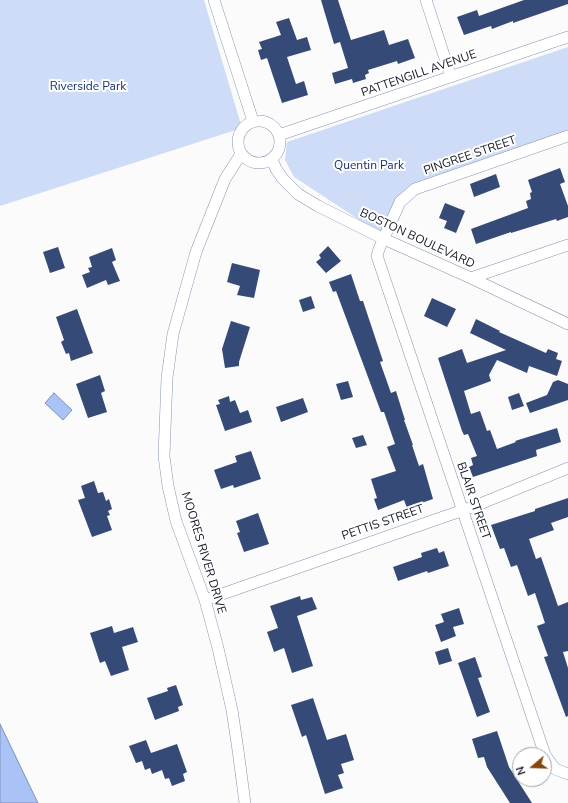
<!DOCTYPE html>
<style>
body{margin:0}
#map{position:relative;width:568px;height:803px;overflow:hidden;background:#fbfbfb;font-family:"Nunito Sans",sans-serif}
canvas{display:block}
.north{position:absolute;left:512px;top:747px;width:40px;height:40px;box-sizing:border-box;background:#fff;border:1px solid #a1a3a7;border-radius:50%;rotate:251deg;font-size:11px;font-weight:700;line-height:16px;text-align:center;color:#141924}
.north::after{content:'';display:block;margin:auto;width:14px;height:18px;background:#874610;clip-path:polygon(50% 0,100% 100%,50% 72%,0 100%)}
</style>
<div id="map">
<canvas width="568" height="803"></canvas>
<div class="north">N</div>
</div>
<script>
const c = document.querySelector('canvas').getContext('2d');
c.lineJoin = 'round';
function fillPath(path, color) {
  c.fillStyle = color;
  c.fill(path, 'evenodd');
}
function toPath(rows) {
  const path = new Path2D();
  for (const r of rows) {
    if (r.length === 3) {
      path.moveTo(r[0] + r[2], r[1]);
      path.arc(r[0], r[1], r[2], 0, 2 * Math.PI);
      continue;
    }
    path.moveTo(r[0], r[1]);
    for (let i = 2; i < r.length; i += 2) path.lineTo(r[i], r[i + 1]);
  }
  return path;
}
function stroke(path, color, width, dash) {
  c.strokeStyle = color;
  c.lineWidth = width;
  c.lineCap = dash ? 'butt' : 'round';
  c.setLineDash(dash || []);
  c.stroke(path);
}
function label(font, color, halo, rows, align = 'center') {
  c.font = font + ' "Nunito Sans",sans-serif';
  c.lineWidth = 4;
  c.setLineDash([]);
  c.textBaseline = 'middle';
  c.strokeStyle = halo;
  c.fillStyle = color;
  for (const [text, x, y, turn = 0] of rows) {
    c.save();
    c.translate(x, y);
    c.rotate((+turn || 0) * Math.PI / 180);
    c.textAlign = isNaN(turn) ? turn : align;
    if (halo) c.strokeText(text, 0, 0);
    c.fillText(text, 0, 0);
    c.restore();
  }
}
fillPath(toPath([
 [1,0,204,0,242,128,0,206,0,1],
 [568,47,568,137,420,188,400,204,384,236,294,177,285,160,287,142]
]), '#cedcf8');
const water = toPath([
 [54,393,72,410,63,420,45,403,54,393],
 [0,724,36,799,38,803,0,803,0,724]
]);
fillPath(water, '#aac3f7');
stroke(water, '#7d90b8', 1);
fillPath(toPath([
 [321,0,338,0,351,40,384,30,389,45,408,39,415,58,398,64,397,61,368,70,369,73,365,75,366,79,353,83,352,79,335,84,332,73,348,68,340,42,334,44],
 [524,0,568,0,568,4,513,23,513,21,492,29,491,26,464,35,457,17,477,10,479,16],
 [289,18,297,40,307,37,311,50,287,57,296,84,304,81,308,95,282,103,267,58,261,60,258,50,262,49,259,42,281,35,276,22],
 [560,168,565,182,560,184,568,206,568,217,557,221,556,219,511,233,511,232,476,244,471,229,528,208,526,201,531,199,530,193,532,192,528,180],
 [496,174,500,187,474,197,470,184],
 [445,203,465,211,456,233,444,228,447,221,439,218],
 [328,246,341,261,326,273,316,262,321,258,319,255],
 [58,247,65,268,50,273,43,252],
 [112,248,116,260,112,262,120,281,108,285,106,280,87,288,82,275,90,272,88,268,92,267,89,257],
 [232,263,260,270,254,298,237,295,240,286,227,282],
 [351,274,360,301,363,301,383,361,380,362,391,393,396,391,405,420,404,420,413,445,412,445,419,466,423,464,433,499,407,508,404,500,378,510,374,499,377,498,371,479,396,471,387,447,395,444,384,412,381,412,336,291,333,292,329,282],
 [311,296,315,308,303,312,299,300],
 [432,298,456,309,447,327,424,316],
 [77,309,93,353,71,361,69,353,66,354,61,342,64,340,56,317],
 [476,319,500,331,499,332,546,353,548,349,558,353,556,359,562,361,557,376,529,366,527,373,497,360,489,375,491,381,464,391,471,414,480,411,487,431,490,430,497,449,516,442,515,441,557,428,561,442,536,450,537,456,473,477,469,467,473,465,471,458,477,456,468,434,464,435,462,431,438,358,462,349,467,363,506,350,470,333],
 [231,321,250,327,239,362,239,366,225,368,222,349],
 [100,375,105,391,101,393,107,412,88,418,76,384],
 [558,380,568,384,568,400,530,413,526,403,547,395,553,382],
 [348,381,353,397,341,400,336,384],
 [519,393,524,406,512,410,508,397],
 [229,396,230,402,235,400,240,413,248,410,252,422,225,431,216,405,220,404,218,400],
 [303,398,308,412,281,422,276,407],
 [363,435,367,445,356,448,352,438],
 [251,451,261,479,234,488,233,485,221,489,214,470,237,462,235,456],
 [94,481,98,493,103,492,106,501,109,499,112,509,108,511,110,515,107,516,112,530,92,537,78,500,85,498,81,486],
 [568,498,568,517,551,523,554,530,529,539,536,559,541,557,558,606,568,602,568,651,563,652,568,668,568,716,566,717,544,657,548,656,537,626,545,623,535,593,528,596,517,565,511,567,504,548,500,549,491,525,535,511,535,509],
 [258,513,269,544,244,552,237,533,240,532,236,521],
 [437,548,439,553,444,551,449,566,428,573,427,571,398,581,393,567,422,557,421,553],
 [300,596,301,600,312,597,317,609,297,616,313,666,292,673,284,648,274,652,267,632,278,628,270,606],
 [459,608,464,624,453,627,456,636,441,642,435,625,444,622,441,614],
 [112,626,114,633,133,627,138,642,122,647,129,670,111,676,105,661,100,663,90,633],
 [448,648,452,661,439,665,435,652],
 [475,657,482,677,478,678,490,712,477,717,458,663],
 [176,685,183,705,178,707,179,711,155,720,147,698,168,691,167,688],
 [313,698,327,740,346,734,354,760,341,764,344,773,338,775,343,788,325,794,306,735,302,737,291,705],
 [497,731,509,767,532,803,510,803,487,767,484,757,478,758,472,739],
 [146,740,151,753,177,744,187,772,183,774,185,781,172,786,169,778,165,779,162,770,152,774,150,768,145,770,142,761,136,763,129,746]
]), '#364a77');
const minor = toPath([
 [214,0,253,121],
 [426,0,451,77],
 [259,142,21],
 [279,135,568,37],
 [568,136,415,189,400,202,379,249,377,256,545,755,555,769,568,774],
 [241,154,225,179,196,252,173,334,167,378,164,456,168,486,176,521,205,600,218,648,232,710,238,750,245,803],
 [272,159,276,169,283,179,298,194,318,206,384,239,471,278,568,324],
 [471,278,568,245],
 [205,600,475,506,568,468]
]);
stroke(minor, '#8694b2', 12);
stroke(minor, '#fff', 11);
label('12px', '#141924', '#fff', [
 ["PATTENGILL AVENUE",419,74,-19],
 ["PINGREE STREET",470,156,-19],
 ["BOSTON BOULEVARD",417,239,25],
 ["BLAIR STREET",473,501,71],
 ["PETTIS STREET",383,523,-19],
 ["MOORES RIVER DRIVE",203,553,73]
]);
label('12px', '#18316d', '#fff', [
 ["Riverside Park",88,87],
 ["Quentin Park",369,166]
]);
</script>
